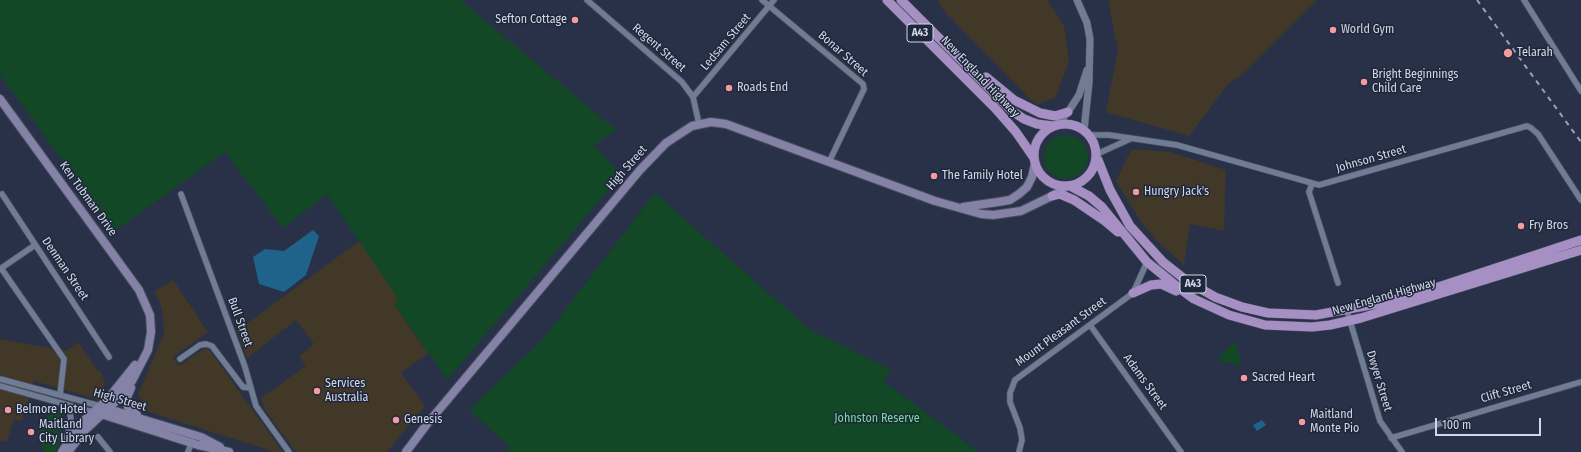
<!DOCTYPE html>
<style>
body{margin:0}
#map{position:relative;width:1581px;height:452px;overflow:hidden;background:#283147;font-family:"Fira Sans Condensed",sans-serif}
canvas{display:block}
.scale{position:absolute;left:1435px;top:418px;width:106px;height:18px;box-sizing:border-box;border:2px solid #d1d7e5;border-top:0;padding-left:5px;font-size:12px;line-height:14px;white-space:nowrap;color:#d1d7e5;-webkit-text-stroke:3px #1f273c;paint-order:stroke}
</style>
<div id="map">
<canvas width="1581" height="452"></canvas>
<div class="scale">100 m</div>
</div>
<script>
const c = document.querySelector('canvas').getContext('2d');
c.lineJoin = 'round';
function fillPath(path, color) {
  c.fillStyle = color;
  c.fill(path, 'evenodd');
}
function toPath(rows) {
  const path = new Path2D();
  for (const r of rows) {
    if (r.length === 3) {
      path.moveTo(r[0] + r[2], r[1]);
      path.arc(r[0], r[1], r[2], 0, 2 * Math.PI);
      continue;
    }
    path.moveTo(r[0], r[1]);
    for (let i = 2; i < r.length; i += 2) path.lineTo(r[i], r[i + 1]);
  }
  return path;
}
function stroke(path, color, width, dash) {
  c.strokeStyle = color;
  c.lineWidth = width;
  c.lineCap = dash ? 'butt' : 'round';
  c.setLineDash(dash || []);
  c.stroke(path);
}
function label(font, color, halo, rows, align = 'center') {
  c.font = font + ' "Fira Sans Condensed",sans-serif';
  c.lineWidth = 3;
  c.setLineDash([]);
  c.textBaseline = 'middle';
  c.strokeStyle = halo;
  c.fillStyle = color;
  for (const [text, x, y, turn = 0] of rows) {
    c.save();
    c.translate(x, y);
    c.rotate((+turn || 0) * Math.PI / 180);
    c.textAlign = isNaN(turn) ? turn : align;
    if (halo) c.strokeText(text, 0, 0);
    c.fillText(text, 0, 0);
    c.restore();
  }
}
fillPath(toPath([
 [937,0,1047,0,1064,25,1069,62,1055,98,1036,105,945,12],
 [1108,0,1317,0,1242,75,1228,84,1189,136,1106,112,1118,50],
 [1131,150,1149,150,1170,152,1226,170,1224,231,1190,224,1184,265,1157,241,1140,220,1116,181],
 [359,241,400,301,394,305,428,353,401,373,425,406,387,452,296,452,265,410,261,398,306,366,299,356,314,344,296,320,247,358,237,331],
 [173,280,208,332,173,357,179,366,205,348,208,348,283,452,275,452,149,412,138,395,164,333,162,309,155,291],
 [0,339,66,351,78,342,98,371,100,370,105,382,99,400,34,381,22,421,14,419,7,442,0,440]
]), '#423828');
fillPath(toPath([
 [0,0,460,0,616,130,594,145,621,175,447,380,394,304,399,300,327,194,283,228,225,152,115,231,0,75],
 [1066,157,22],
 [655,193,810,330,891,370,883,381,979,452,505,452,511,448,469,410,542,340],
 [1235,341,1241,361,1241,364,1237,366,1230,362,1222,363,1220,360,1220,356],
 [50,411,60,413,65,421,56,452,44,452,42,444,42,426]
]), '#124826');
fillPath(toPath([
 [313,230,319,236,306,275,284,292,259,284,253,257,265,249,284,251],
 [1262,420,1266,425,1257,431,1253,425]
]), '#20638a');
const minor = toPath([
 [587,0,682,82,693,97,699,124],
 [762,0,863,84,864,89,829,162],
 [1524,0,1581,91],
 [693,97,774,0],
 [1090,135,1109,135,1177,145,1319,185,1527,126,1531,128,1538,134,1581,200],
 [1097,154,1130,139],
 [1312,184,1309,192,1338,283],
 [2,194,109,357],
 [181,194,245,367,256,406,289,452],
 [1,268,64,359,60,395],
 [0,269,35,245],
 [1347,311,1380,421,1402,452],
 [1090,325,1181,452],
 [180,359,200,345,206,344,212,346,243,387,251,388],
 [0,379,100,406],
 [0,386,93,412],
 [64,404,70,412,71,421,66,441],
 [98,437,110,452],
 [1391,438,1581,382],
 [188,452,192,441],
 [1019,452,1022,440,1020,428,1010,402,1010,393,1015,380,1133,293,1147,262]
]);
const tertiary = toPath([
 [1077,0,1087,23,1090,39,1089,83,1084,130],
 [1057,125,1068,112,1079,95,1087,70]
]);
const secondary = toPath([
 [0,99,139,290,150,315,151,332,148,350,132,381,114,403,85,430,68,452],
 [963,207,998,202,1010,200,1019,194,1027,187,1032,177,1035,164],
 [131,388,127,397,128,407,137,415],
 [105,408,201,437,220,447],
 [98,413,198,445,229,452],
 [62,452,78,426,107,400,135,365],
 [406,452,427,424,640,170,666,143,692,126,711,122,726,124,935,201,981,214,993,215,1021,211,1052,196,1066,187]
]);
const trunk = toPath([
 [887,0,995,108,1016,132,1034,158],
 [901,0,1012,111,1024,119,1037,124,1053,126],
 [986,77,1014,100,1040,113,1055,116,1068,112],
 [1065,155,31],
 [1098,160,1110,190,1130,226,1163,262,1187,281,1215,297,1242,307,1268,313,1316,315,1381,303,1420,293,1581,240],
 [1070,186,1089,196,1102,207,1147,262,1179,288,1194,299,1229,315,1265,325,1312,327,1330,325,1361,318,1581,250],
 [1052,196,1060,194,1074,200,1105,221,1118,232],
 [1133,293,1151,285,1161,284,1176,291]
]);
stroke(minor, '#474e61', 7);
stroke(tertiary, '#474e61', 8);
stroke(secondary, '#474e61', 10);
stroke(trunk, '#474e61', 10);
stroke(minor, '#707b94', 5.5);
stroke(tertiary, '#707b94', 7);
stroke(secondary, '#8482a6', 8);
stroke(trunk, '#a68fc3', 9);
stroke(toPath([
 [1477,0,1581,142]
]), '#9ba2b2', 2, [5, 5]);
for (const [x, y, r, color] of [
 [575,20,4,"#f49b9f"],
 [1333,30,4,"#f49b9f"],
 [1508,53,5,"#f49b9f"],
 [1364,82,4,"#f49b9f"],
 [729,88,4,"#f49b9f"],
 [934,176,4,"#f49b9f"],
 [1136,192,4,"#f49b9f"],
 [1521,226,4,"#f49b9f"],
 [1244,378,4,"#f49b9f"],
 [317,391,4,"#f49b9f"],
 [8,410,4,"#f49b9f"],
 [396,420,4,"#f49b9f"],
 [1302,422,4,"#f49b9f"],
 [31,432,4,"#f49b9f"]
]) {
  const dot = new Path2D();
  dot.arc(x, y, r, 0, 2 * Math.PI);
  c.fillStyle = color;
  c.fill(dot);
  stroke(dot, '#1f273c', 1.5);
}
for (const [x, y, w] of [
 [920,33,26],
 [1193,284,26]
]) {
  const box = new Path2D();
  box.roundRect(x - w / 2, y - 9, w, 18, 3);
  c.fillStyle = '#1f273c';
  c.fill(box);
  stroke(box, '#d1d7e5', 1);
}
label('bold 11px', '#d1d7e5', null, [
 ["A43",920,33],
 ["A43",1193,284]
]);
label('12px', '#d1d7e5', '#1f273c', [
 ["Sefton Cottage",567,20,"right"],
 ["World Gym",1341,30],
 ["Telarah",1517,53],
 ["Bright Beginnings",1372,75],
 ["Child Care",1372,89],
 ["Roads End",737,88],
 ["The Family Hotel",942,176],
 ["Hungry Jack's",1144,192],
 ["Fry Bros",1529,226],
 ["Sacred Heart",1252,378],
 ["Services",325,384],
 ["Australia",325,398],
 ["Belmore Hotel",16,410],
 ["Maitland",1310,415],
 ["Monte Pio",1310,429],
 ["Genesis",404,420],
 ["Maitland",39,425],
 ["City Library",39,439]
], 'left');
label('12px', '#d1d7e5', '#1f273c', [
 ["Ledsam Street",726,42,-50],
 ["Regent Street",659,48,41],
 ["Bonar Street",843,54,41],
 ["New England Highway",980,77,46],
 ["Johnson Street",1371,159,-16],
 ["High Street",627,168,-49],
 ["Ken Tubman Drive",88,199,54],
 ["Denman Street",65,269,56],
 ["New England Highway",1384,297,-16],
 ["Bull Street",240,322,70],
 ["Mount Pleasant Street",1061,332,-36],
 ["Dwyer Street",1379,381,73],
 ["Adams Street",1145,382,54],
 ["Clift Street",1506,392,-16],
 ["High Street",120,400,16]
]);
label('12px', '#75df96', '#1f273c', [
 ["Johnston Reserve",877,419]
]);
</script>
